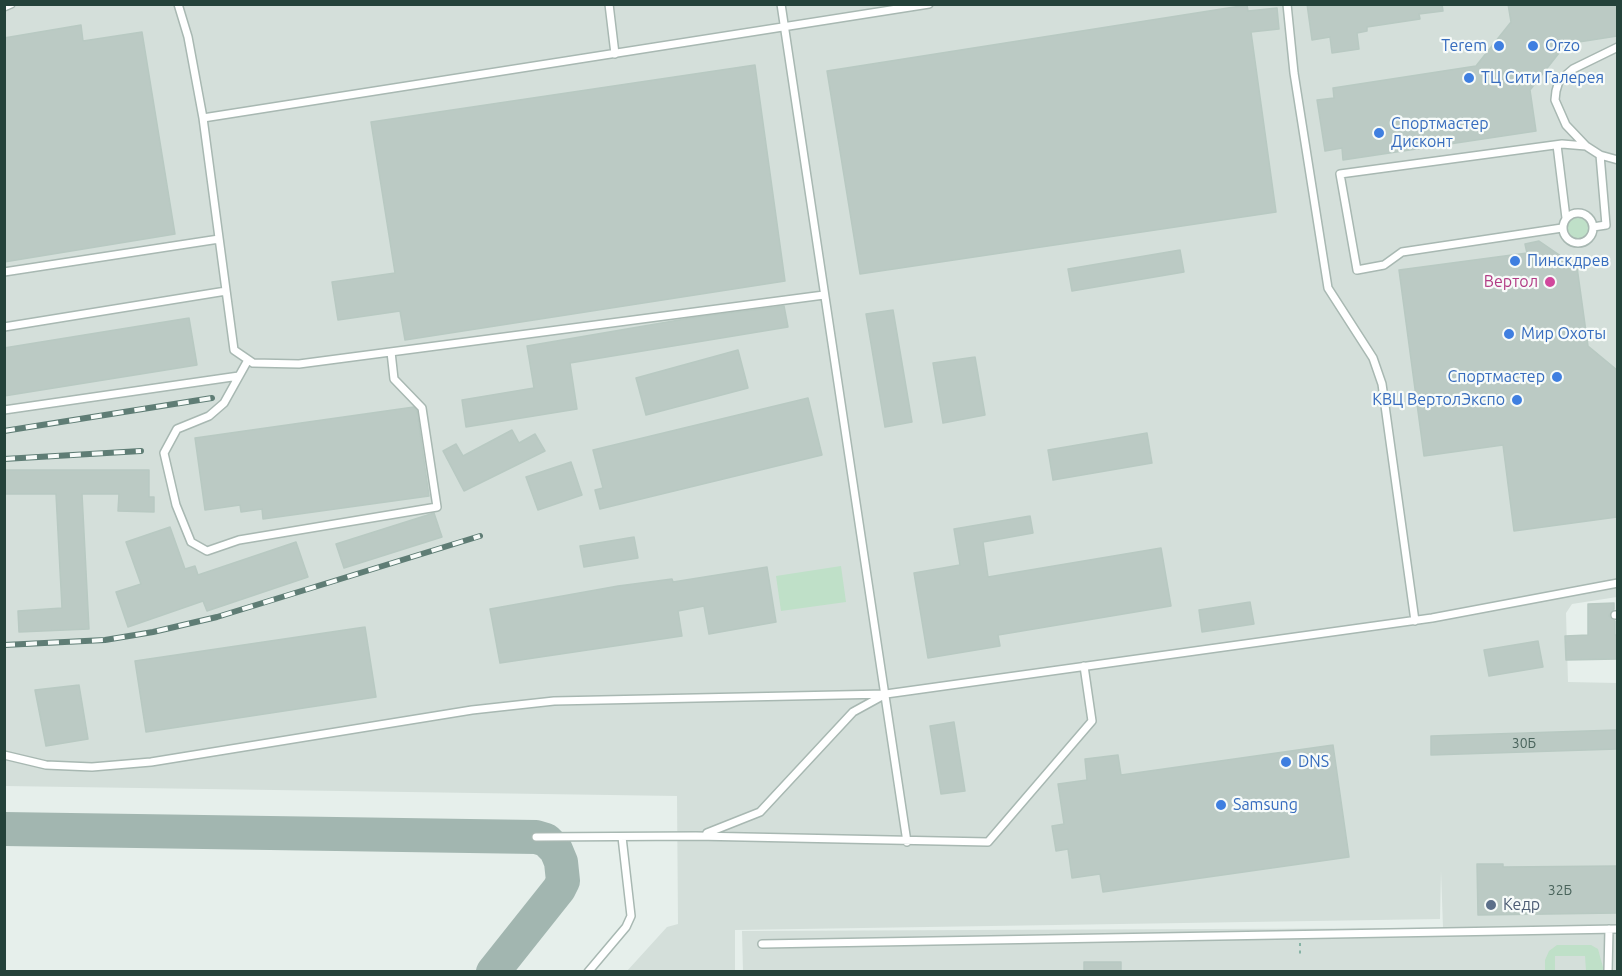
<!DOCTYPE html>
<meta charset="utf-8">
<style>
body{margin:0}
#map{position:relative;width:1622px;height:976px;overflow:hidden;background:#e6efeb;font-family:Ubuntu,sans-serif}
canvas{display:block}
.frame{position:absolute;inset:0;border:6px solid #24423a;pointer-events:none}
</style>
<div id="map">
<canvas width="1622" height="976"></canvas>
<div class="frame"></div>
</div>
<script>
const c = document.querySelector('canvas').getContext('2d');
c.lineJoin = 'round';
function fillPath(path, color) {
  c.fillStyle = color;
  c.fill(path, 'evenodd');
}
function toPath(rows) {
  const path = new Path2D();
  for (const r of rows) {
    if (r.length === 3) {
      path.moveTo(r[0] + r[2], r[1]);
      path.arc(r[0], r[1], r[2], 0, 2 * Math.PI);
      continue;
    }
    path.moveTo(r[0], r[1]);
    for (let i = 2; i < r.length; i += 2) path.lineTo(r[i], r[i + 1]);
  }
  return path;
}
function stroke(path, color, width, dash) {
  c.strokeStyle = color;
  c.lineWidth = width;
  c.lineCap = dash ? 'butt' : 'round';
  c.setLineDash(dash || []);
  c.stroke(path);
}
function label(font, color, halo, rows, align = 'center') {
  c.font = font + ' Ubuntu,sans-serif';
  c.lineWidth = 4.5;
  c.setLineDash([]);
  c.textBaseline = 'middle';
  c.strokeStyle = halo;
  c.fillStyle = color;
  for (const [text, x, y, turn = 0] of rows) {
    c.save();
    c.translate(x, y);
    c.rotate((+turn || 0) * Math.PI / 180);
    c.textAlign = isNaN(turn) ? turn : align;
    if (halo) c.strokeText(text, 0, 0);
    c.fillText(text, 0, 0);
    c.restore();
  }
}
fillPath(toPath([
 [4,5,1617,5,1617,597,1572,604,1566,613,1568,682,1617,683,1617,971,743,971,742,931,1443,928,1441,871,1440,919,735,930,735,971,627,971,667,927,678,924,677,796,5,786]
]), '#d4dfda');
fillPath(toPath([
 [1578,228,12],
 [841,566,846,602,781,611,776,576],
 [1557,945,1591,945,1598,949,1604,971,1586,971,1585,956,1555,956,1555,971,1545,971,1545,960,1549,951]
]), '#bfe0c8');
stroke(toPath([
 [4,829,536,837,546,840,556,850,561,862,563,881,559,889,493,972]
]), '#a2b6b0', 34);
const building = toPath([
 [1307,4,1442,4,1443,11,1419,14,1420,19,1367,27,1367,31,1357,33,1359,49,1332,53,1330,37,1312,40,1307,4],
 [1508,4,1616,4,1617,36,1566,44,1530,90,1536,131,1343,160,1342,148,1325,151,1317,100,1334,98,1333,88,1476,66,1511,22,1508,4],
 [1247,5,1248,11,1277,8,1279,29,1251,32,1276,212,860,274,827,71,1247,5],
 [81,25,83,41,142,32,175,234,4,262,4,38,81,25],
 [755,65,785,281,405,340,400,311,338,320,332,282,395,273,371,122,755,65],
 [1539,241,1577,267,1588,346,1617,370,1617,517,1514,531,1503,445,1424,456,1399,270,1527,253,1525,244,1539,241],
 [1180,250,1184,272,1072,291,1068,269,1180,250],
 [784,306,788,327,570,363,577,409,466,427,462,400,534,388,527,346,691,318,784,306],
 [893,310,912,422,885,427,866,314,893,310],
 [189,318,197,365,4,396,4,348,189,318],
 [738,350,748,388,646,415,636,378,738,350],
 [975,357,985,415,943,423,933,363,975,357],
 [808,398,822,455,600,509,595,490,603,488,593,450,808,398],
 [414,407,417,411,429,496,263,519,262,509,241,512,240,505,205,510,195,438,414,407],
 [512,430,519,443,535,434,545,451,464,491,443,451,456,444,463,456,512,430],
 [1147,433,1152,463,1053,480,1048,450,1147,433],
 [571,462,582,495,538,510,526,477,571,462],
 [4,470,149,470,149,497,154,497,154,512,118,511,119,494,82,494,89,629,19,632,18,611,62,608,56,494,4,494,4,470],
 [434,513,442,537,344,568,336,544,434,513],
 [1030,516,1033,533,983,542,988,577,1161,548,1171,606,998,635,1000,646,928,658,914,573,960,565,954,529,1030,516],
 [170,527,185,569,195,566,198,575,296,542,308,577,207,611,203,601,128,627,116,592,141,584,126,542,170,527],
 [634,537,638,558,584,567,580,546,634,537],
 [767,567,776,622,709,634,704,606,678,611,682,636,500,663,490,609,618,586,672,579,673,582,767,567],
 [1250,602,1254,624,1202,632,1199,610,1250,602],
 [1614,603,1614,609,1609,616,1615,621,1615,635,1617,635,1617,659,1566,660,1565,636,1588,635,1588,604,1614,603],
 [365,627,376,697,146,732,135,661,365,627],
 [1538,641,1543,667,1489,676,1484,650,1538,641],
 [79,685,88,739,46,746,35,690,79,685],
 [954,722,965,791,941,794,930,726,954,722],
 [1617,730,1617,749,1431,755,1431,736,1617,730],
 [1333,745,1349,857,1103,892,1100,874,1072,878,1068,849,1056,851,1052,826,1064,824,1058,784,1087,780,1085,759,1118,755,1121,775,1333,745],
 [1477,864,1503,864,1503,867,1617,866,1617,913,1478,915,1477,864],
 [1084,962,1121,962,1121,972,1084,972,1084,962]
]);
fillPath(building, '#bbcac4');
stroke(building, '#b8c9c2', 1.5);
const service = toPath([
 [178,4,188,37,203,118,234,350,253,363,299,364,824,295],
 [609,4,615,54],
 [781,4,907,842],
 [1287,4,1294,73,1328,288,1373,358,1382,384,1415,621],
 [4,7,11,4],
 [203,118,929,4],
 [1557,145,1566,218],
 [1586,146,1566,125,1555,100,1556,91,1559,81,1573,69,1618,47],
 [1578,228,15],
 [1593,227,1606,225,1600,155],
 [1562,228,1402,252,1384,265,1357,270,1340,174,1562,144,1586,146,1600,155,1618,160],
 [4,272,219,239],
 [4,327,226,291],
 [248,360,224,403,209,416,177,429,164,453,176,505,191,542,207,551,239,540,437,507,422,408,394,379,391,352],
 [4,410,239,376],
 [1615,615,1618,615],
 [4,755,46,765,92,767,151,762,472,710,554,701,886,694,1432,618,1618,583],
 [707,833,760,812,853,712,884,695],
 [536,837,696,836,988,842,1092,721,1084,666],
 [762,944,1618,929],
 [588,972,626,927,631,916,622,837],
 [1608,972,1609,929]
]);
stroke(service, '#a8b8b2', 10);
stroke(toPath([
 [1300,943,1300,955]
]), '#86b3a5', 2, [3, 4.5]);
stroke(service, '#fff', 7);
const rail = toPath([
 [4,431,212,398],
 [4,459,141,451],
 [4,645,105,640,153,632,217,617,480,536]
]);
stroke(rail, '#5f7d75', 6);
stroke(rail, '#f7fbf9', 4, [11]);
for (const [x, y, r, color] of [
 [1499,46,6,"#3f7fe0"],
 [1533,46,6,"#3f7fe0"],
 [1469,78,6,"#3f7fe0"],
 [1379,133,6,"#3f7fe0"],
 [1515,261,6,"#3f7fe0"],
 [1550,282,6,"#d1479c"],
 [1509,334,6,"#3f7fe0"],
 [1557,377,6,"#3f7fe0"],
 [1517,400,6,"#3f7fe0"],
 [1286,762,6,"#3f7fe0"],
 [1221,805,6,"#3f7fe0"],
 [1491,905,6,"#5c6f8a"]
]) {
  const dot = new Path2D();
  dot.arc(x, y, r, 0, 2 * Math.PI);
  c.fillStyle = color;
  c.fill(dot);
  stroke(dot, '#f7fbf9', 2);
}
label('14px', '#4a645c', null, [
 ["30Б",1524,743],
 ["32Б",1560,890]
]);
label('16px', '#366cbe', '#f7fbf9', [
 ["Terem",1487,46,"right"],
 ["Orzo",1545,46],
 ["ТЦ Сити Галерея",1481,78],
 ["Спортмастер",1391,124],
 ["Дисконт",1391,142],
 ["Пинскдрев",1527,261],
 ["Мир Охоты",1521,334],
 ["Спортмастер",1545,377,"right"],
 ["КВЦ ВертолЭкспо",1505,400,"right"],
 ["DNS",1298,762],
 ["Samsung",1233,805]
], 'left');
label('16px', '#b23c85', '#f7fbf9', [
 ["Вертол",1538,282]
], 'right');
label('16px', '#4e5e75', '#f7fbf9', [
 ["Кедр",1503,905]
], 'left');
</script>
